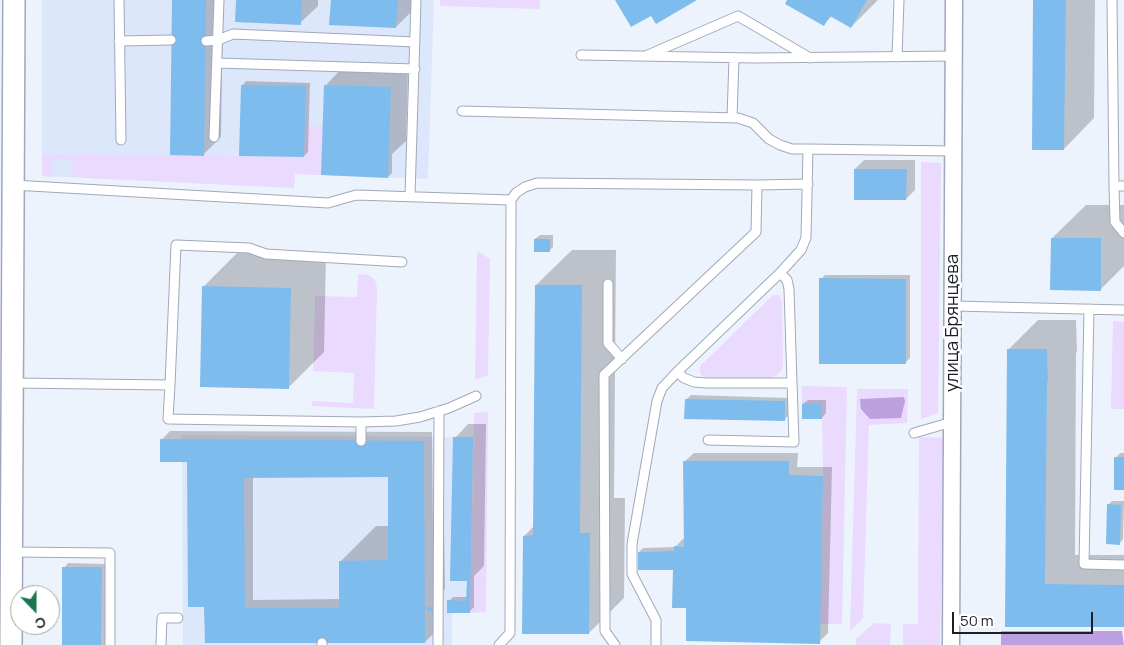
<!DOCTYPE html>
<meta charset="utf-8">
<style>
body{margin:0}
#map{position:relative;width:1124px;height:645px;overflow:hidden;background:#edf3fd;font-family:Manrope,sans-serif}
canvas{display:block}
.north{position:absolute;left:10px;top:585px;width:50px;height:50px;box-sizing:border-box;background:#fff;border:1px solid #a4a5a8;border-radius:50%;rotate:158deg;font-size:14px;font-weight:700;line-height:20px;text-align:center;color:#1c1f26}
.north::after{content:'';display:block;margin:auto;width:18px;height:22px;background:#17774e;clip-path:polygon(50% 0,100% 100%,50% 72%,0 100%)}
.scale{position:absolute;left:952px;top:612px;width:141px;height:22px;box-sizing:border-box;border:2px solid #1c1f26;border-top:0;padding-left:6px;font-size:15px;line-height:18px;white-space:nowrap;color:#1c1f26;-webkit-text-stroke:4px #fff;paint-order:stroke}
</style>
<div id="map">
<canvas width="1124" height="645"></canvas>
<div class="north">С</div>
<div class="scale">50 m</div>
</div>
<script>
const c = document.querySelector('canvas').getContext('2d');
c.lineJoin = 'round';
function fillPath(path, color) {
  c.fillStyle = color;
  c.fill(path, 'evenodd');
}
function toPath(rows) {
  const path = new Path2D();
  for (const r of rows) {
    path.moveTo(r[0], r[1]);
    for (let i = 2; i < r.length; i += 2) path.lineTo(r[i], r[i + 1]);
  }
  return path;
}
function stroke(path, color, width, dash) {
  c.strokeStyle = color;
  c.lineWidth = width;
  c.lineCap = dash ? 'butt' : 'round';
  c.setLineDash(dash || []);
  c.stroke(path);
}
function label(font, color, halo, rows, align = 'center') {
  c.font = font + ' Manrope,sans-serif';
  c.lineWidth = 5;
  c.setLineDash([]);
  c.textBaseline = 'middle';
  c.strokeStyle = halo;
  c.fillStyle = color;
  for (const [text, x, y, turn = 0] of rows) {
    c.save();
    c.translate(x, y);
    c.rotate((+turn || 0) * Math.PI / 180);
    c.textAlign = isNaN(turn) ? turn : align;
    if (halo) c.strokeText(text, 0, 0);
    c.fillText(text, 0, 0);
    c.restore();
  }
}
fillPath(toPath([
 [42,0,434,0,428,179,295,174,294,188,42,176],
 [182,435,473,437,470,613,452,613,452,645,183,645]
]), '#dde7fb');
fillPath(toPath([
 [440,0,540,0,540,9,440,6],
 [305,126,323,127,321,175,295,174,294,188,71,177,72,160,53,159,52,177,42,176,42,155,87,154,304,157],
 [921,162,941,163,938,413,921,419],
 [477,251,490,259,488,375,475,380],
 [358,274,369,275,375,280,377,288,374,409,312,406,312,401,353,403,354,373,313,371,315,301,315,296,357,297],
 [773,295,779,295,782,301,783,362,782,370,777,375,771,378,706,378,700,374,700,366],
 [1113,321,1124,322,1124,409,1111,409],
 [802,386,847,387,842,624,820,624,823,476,822,404,802,404],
 [857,389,908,389,907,423,869,425,863,618,850,631],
 [488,412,486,612,470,613,474,413],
 [919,437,944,438,940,645,903,645,903,624,918,624],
 [874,623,891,624,890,645,856,645,856,639]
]), '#eadafe');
fillPath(toPath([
 [904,397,905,401,901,418,870,419,861,409,860,399],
 [1001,631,1122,631,1124,645,1001,645]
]), '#bda0e0');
fillPath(toPath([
 [173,0,223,0,221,137,204,154],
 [237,0,318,0,318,6,300,23],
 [332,0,414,0,414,9,396,27],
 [788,0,878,0,851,27,832,16,824,24],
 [1034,0,1095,0,1094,118,1064,149],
 [343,67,408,70,406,141,392,154,392,173,388,177,326,85],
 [246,81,310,83,308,152,304,156,242,86],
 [864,160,915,160,915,190,906,199,855,169],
 [1086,205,1124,205,1124,266,1100,290,1052,238],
 [540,235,553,235,553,247,549,251,535,239],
 [572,250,616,250,614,498,625,498,624,598,589,633,524,536,534,526,536,285],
 [239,251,326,253,324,352,288,388,204,286],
 [825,275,910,275,910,358,905,363,821,279],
 [1038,320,1076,320,1077,352,1076,353,1075,555,1124,555,1124,626,1006,625,1008,350],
 [691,395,789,398,788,416,784,420,686,400],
 [808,400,826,400,826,413,822,418,803,404],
 [468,424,486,424,484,566,473,577,474,577,474,607,469,612,449,601,453,597,467,597,468,582,455,438],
 [170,431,432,432,433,526,444,526,445,589,434,601,434,603,437,603,437,606,434,609,434,633,425,642,206,606,189,461,161,440],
 [253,476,389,476,389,526,376,526,341,561,341,599,253,600],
 [694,453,798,453,797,467,832,467,828,633,819,642,687,607,675,567,639,552,643,548,675,547,685,537,684,462],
 [1120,453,1124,453,1124,489,1116,458],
 [1112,501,1124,501,1123,539,1119,544,1108,505],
 [68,563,106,564,105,645,63,645,64,568]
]), '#0003');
fillPath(toPath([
 [172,0,206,0,204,156,170,155],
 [236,0,302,0,301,25,235,22],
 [331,0,398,0,396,28,329,25],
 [615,0,697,0,656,24,651,16,631,27],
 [787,0,867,0,851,28,830,16,824,26,785,4],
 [1033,0,1066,0,1064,150,1032,150],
 [241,85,306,86,304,157,239,156],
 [324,85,391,87,388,178,321,175],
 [854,169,907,169,906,200,854,200],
 [1051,238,1101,238,1101,291,1050,290],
 [534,239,550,239,550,252,534,252],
 [819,278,906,279,906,364,819,364],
 [535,285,582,285,580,533,590,533,589,634,522,634,523,536,533,535],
 [202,286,291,288,289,389,200,387],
 [1007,349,1047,349,1048,383,1047,381,1045,584,1124,585,1124,627,1005,627],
 [685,399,785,401,785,421,684,419],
 [822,403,822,419,802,419,802,404],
 [453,437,473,437,470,613,447,613,447,600,466,601,467,581,450,581],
 [160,439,424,441,425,643,205,643,204,607,188,607,187,462,160,462],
 [388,477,388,560,339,561,339,608,245,608,244,478],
 [1114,457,1124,457,1124,490,1114,490],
 [683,461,789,461,789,475,823,476,820,644,686,641,686,608,672,608,673,570,638,570,638,552,674,551,674,546,684,547],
 [1107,504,1121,505,1120,545,1106,544],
 [62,567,102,567,101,645,62,645],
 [427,607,433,607,433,611,427,611]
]), '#7dbcec');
const service = toPath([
 [119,0,121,140],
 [1112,0,1114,186,1124,186],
 [119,41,171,40],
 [206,41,218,40,233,34,415,42],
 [581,55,754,58,954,56],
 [648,55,738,16,810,58],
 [897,57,899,0],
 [217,63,415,69],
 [462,111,738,118,753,123,769,139,780,145,792,149,808,149],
 [732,118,734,58],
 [214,137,219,0],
 [13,185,328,203,356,195,511,200],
 [757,185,808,184],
 [1114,186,1115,222,1124,233],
 [410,196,416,0],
 [608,284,608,343,622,359],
 [953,306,1124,310],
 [1089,309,1084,564,1124,565],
 [677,372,684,378,694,382,707,383,792,383,789,289,787,280,780,273],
 [13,383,170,385,176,245,249,248,266,254,402,262],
 [170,385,168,419,361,422],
 [914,433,952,422],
 [708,440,794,442,792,383],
 [361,441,361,422,396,421,420,417,449,408,476,396],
 [12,552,110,553,110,645],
 [161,645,162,618,178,618],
 [322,645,322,643],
 [438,645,439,411],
 [499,645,510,633,511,200,516,193,525,187,537,183,757,185,756,232,604,375,605,631,615,645],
 [656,645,656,620,632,574,632,544,657,401,662,388,677,372,780,273,801,250,806,238,808,149,953,151]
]);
const minor = toPath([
 [951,645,954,0]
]);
const tertiary = toPath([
 [11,645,14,0]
]);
stroke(service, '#a0a9b9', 11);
stroke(minor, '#a0a9b9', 19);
stroke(tertiary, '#a0a9b9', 24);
stroke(service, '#fff', 9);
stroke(minor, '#fff', 16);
stroke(tertiary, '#fff', 21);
label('18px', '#1c1f26', '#fff', [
 ["улица Брянцева",953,323,-90]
]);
</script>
